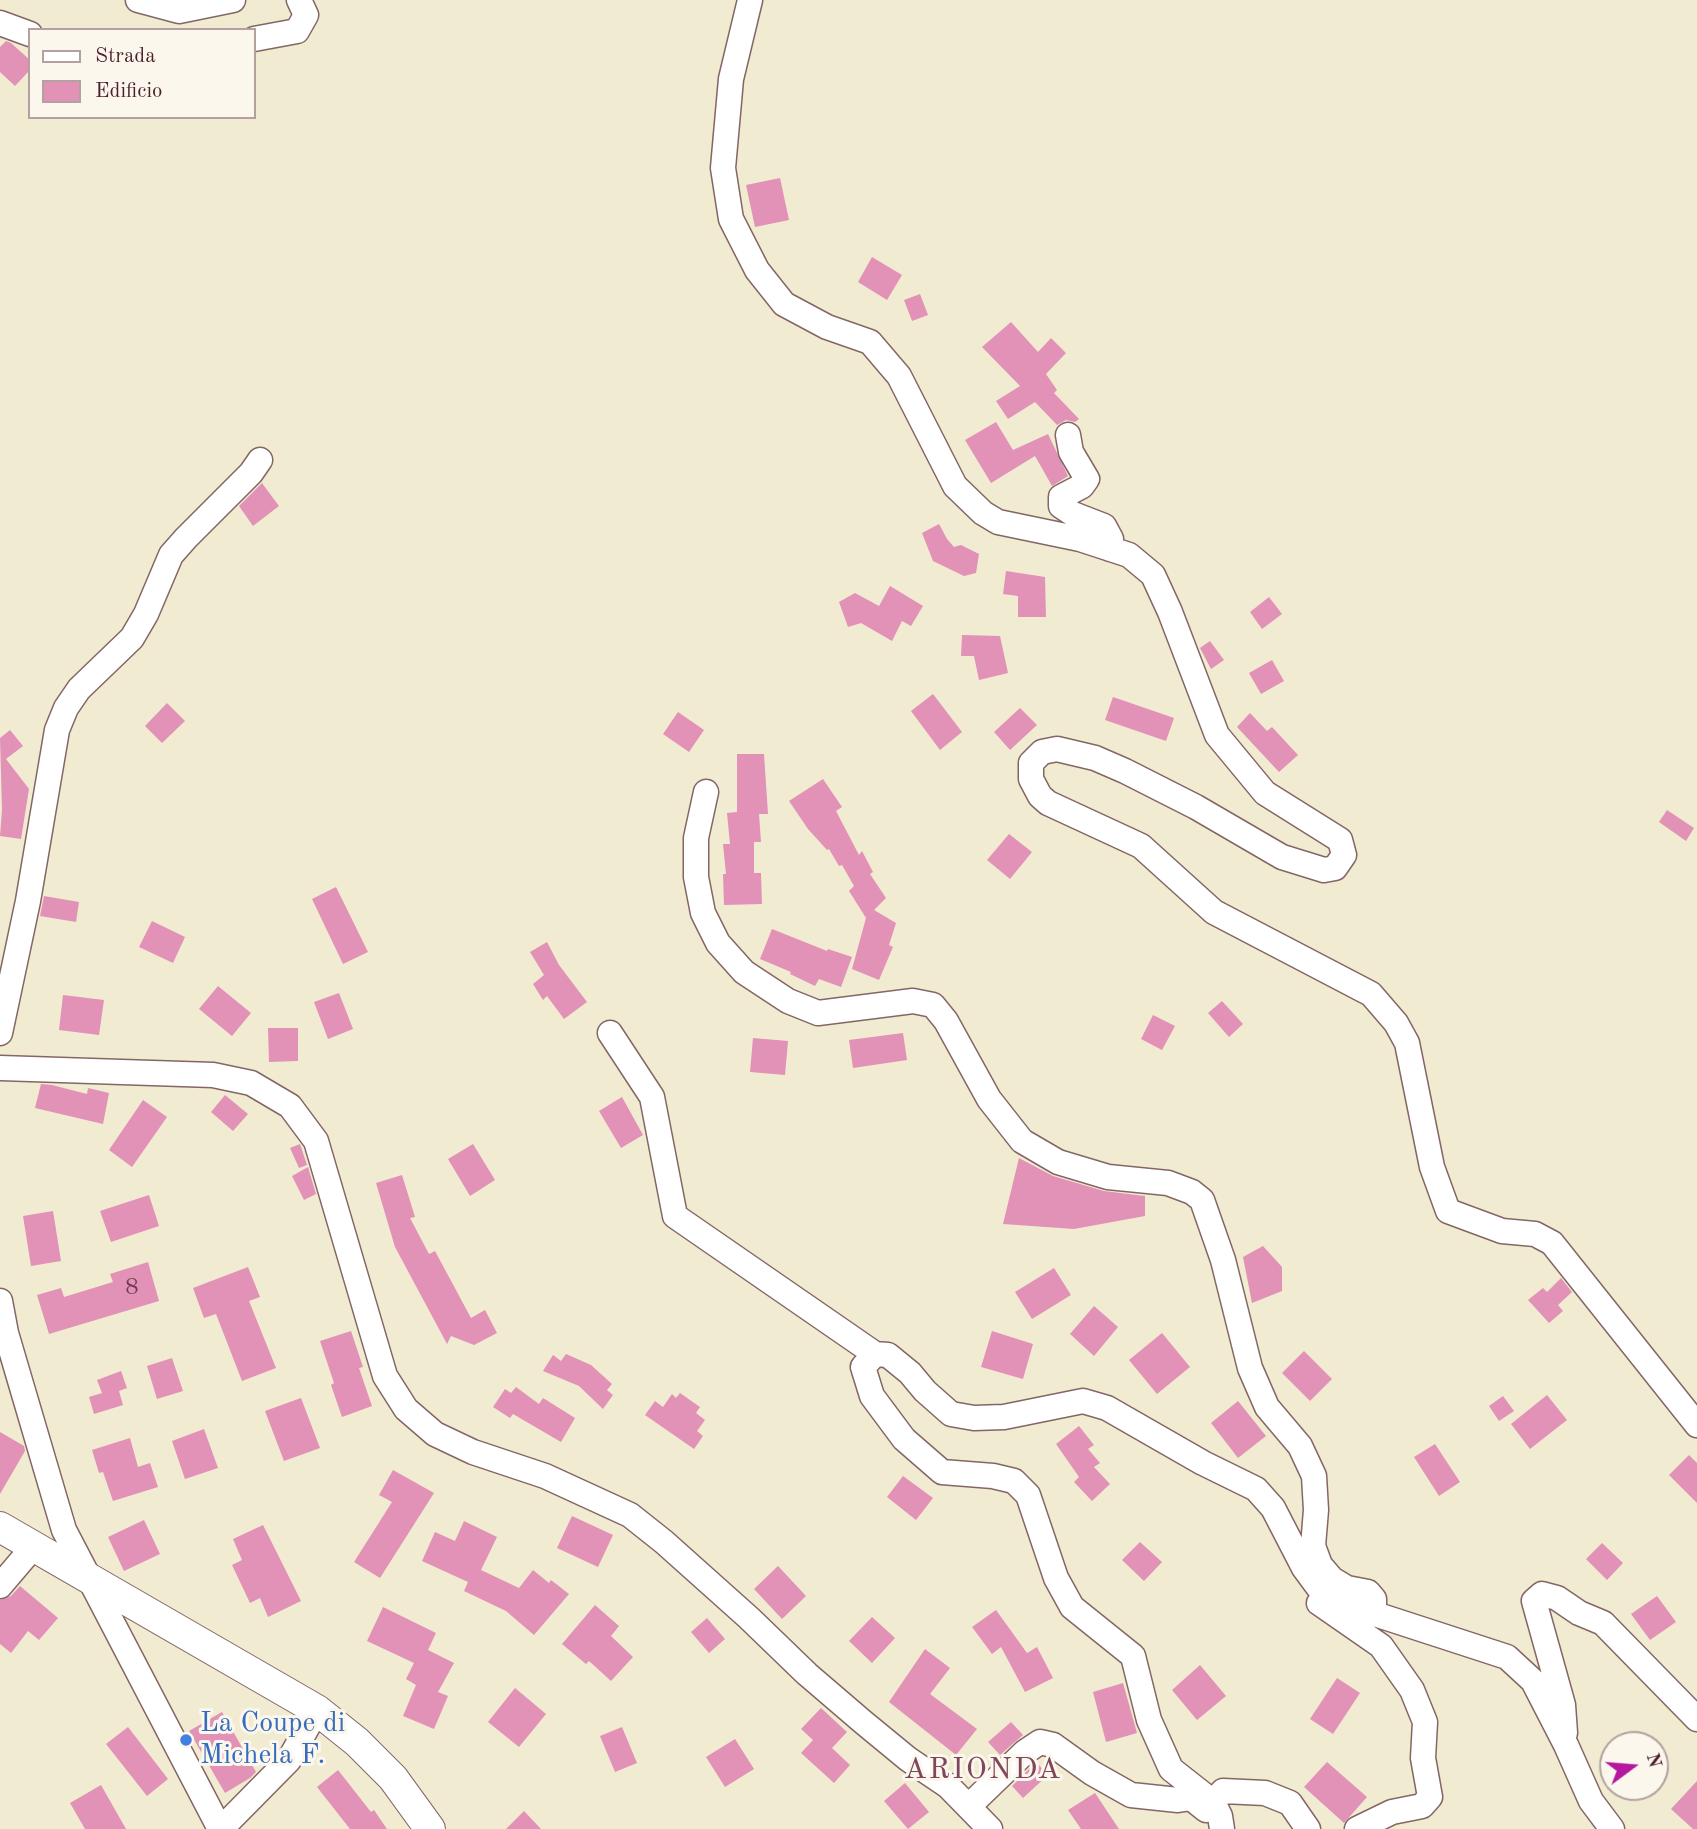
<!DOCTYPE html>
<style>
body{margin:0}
#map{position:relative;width:1697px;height:1829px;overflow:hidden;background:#f1ebd2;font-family:"Old Standard TT",serif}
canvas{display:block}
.legend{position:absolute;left:28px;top:28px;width:228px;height:91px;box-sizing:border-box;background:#fbf7ec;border:2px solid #b4a19f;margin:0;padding:9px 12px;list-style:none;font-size:21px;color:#4a1f2b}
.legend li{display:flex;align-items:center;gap:14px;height:35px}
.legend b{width:35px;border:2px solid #b4a19f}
.north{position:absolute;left:1599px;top:1731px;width:70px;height:70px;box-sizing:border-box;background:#fbf7ec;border:2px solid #b4a19f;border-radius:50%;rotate:74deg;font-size:19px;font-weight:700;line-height:28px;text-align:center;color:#4a1f2b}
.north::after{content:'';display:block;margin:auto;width:24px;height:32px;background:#b5179e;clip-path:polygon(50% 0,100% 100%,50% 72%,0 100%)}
</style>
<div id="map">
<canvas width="1697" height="1829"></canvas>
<ul class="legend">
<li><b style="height:9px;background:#fff"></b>Strada</li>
<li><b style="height:19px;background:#e291b7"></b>Edificio</li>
</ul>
<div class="north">N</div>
</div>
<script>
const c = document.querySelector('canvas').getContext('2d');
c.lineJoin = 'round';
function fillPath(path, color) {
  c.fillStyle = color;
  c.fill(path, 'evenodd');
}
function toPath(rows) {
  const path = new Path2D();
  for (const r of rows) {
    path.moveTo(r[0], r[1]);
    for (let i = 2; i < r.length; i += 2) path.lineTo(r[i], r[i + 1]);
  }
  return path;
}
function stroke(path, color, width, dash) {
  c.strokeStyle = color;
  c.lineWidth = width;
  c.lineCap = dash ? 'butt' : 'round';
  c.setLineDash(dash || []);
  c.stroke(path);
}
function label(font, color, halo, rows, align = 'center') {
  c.font = font + ' "Old Standard TT",serif';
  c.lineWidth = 6;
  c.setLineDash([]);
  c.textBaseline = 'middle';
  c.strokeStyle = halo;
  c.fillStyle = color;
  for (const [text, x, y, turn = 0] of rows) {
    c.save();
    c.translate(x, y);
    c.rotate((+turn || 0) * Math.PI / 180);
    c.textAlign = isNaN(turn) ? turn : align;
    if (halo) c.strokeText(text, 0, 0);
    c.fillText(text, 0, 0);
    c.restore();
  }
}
fillPath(toPath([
 [6,41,11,43,30,60,30,70,15,86,0,72,0,47],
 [780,178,789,220,755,227,746,185],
 [872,257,902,275,887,300,858,282],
 [920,294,928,315,912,321,904,300],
 [1011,322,1038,352,1051,338,1066,353,1046,374,1057,390,1054,393,1079,419,1075,422,1066,420,1057,425,1035,402,1008,419,996,401,1020,386,982,347],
 [996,422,1013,450,1048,434,1068,476,1052,486,1035,456,991,483,965,440],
 [262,483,279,506,253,526,239,506],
 [939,524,947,539,954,547,961,545,979,554,976,573,964,576,933,561,922,533],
 [1006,571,1045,577,1046,617,1018,617,1018,596,1003,594],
 [890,586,923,606,911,626,902,621,892,641,861,623,848,627,839,602,855,593,879,606],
 [1269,597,1282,614,1262,629,1250,612],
 [962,635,1000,636,1008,673,979,680,974,656,961,656],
 [1210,641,1224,660,1211,669,1200,648],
 [1272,660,1284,681,1261,694,1249,673],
 [933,694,962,732,940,750,911,711],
 [1113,697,1174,718,1166,741,1105,720],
 [167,703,185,721,162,743,145,726],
 [1020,708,1037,725,1010,750,994,732],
 [678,712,704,730,689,752,663,734],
 [1250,713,1267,731,1272,727,1298,755,1279,772,1237,727],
 [10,730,23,746,6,759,29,789,21,839,0,836,2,810,0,738],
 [737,754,764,754,768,814,759,814,761,842,754,842,754,873,761,873,762,904,724,905,723,874,726,874,723,844,730,844,727,813,737,812],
 [823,779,842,807,836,811,859,855,862,851,873,872,870,874,886,898,874,910,896,923,889,945,893,947,879,980,852,969,866,918,849,891,854,886,842,865,839,866,829,849,827,850,808,829,789,801],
 [1667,810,1694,828,1686,841,1659,822],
 [1009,834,1032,852,1010,879,987,860],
 [336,887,368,952,343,964,312,899],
 [44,896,79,902,76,922,40,916],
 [152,921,185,937,173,963,139,947],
 [772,929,827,951,828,949,852,957,841,987,819,979,815,986,790,974,791,972,760,959],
 [547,942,559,965,587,1002,564,1019,547,996,543,1000,533,984,544,975,530,952],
 [218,986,251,1013,232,1036,199,1009],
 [339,993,353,1029,328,1039,314,1002],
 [63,995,104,1000,99,1035,59,1030],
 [1222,1001,1243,1024,1229,1037,1208,1013],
 [1153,1015,1175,1026,1162,1050,1141,1039],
 [268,1028,298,1028,298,1061,269,1062],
 [903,1033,907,1060,853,1068,849,1040],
 [753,1038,788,1041,785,1075,750,1072],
 [41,1084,52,1085,87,1094,88,1088,109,1093,103,1124,35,1108],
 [225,1095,248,1114,233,1131,211,1112],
 [622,1097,643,1135,621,1148,599,1111],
 [143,1100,167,1117,132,1167,109,1150],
 [300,1144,307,1165,299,1168,290,1148],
 [473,1144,495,1180,470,1196,448,1159],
 [1019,1158,1053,1176,1104,1191,1145,1196,1145,1216,1074,1229,1003,1224],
 [308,1167,316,1194,304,1200,292,1176],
 [402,1175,415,1217,410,1218,429,1254,435,1251,471,1318,485,1310,497,1333,474,1345,451,1336,447,1344,395,1247,376,1183],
 [149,1195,159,1226,111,1242,100,1211],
 [53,1211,61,1261,31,1266,23,1216],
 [1263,1246,1282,1267,1282,1291,1252,1303,1243,1257],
 [148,1262,159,1301,49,1334,37,1295,61,1288,64,1297,113,1282,110,1274],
 [248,1267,260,1297,249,1301,276,1368,242,1381,216,1314,204,1318,193,1288],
 [1054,1268,1071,1295,1032,1319,1015,1292],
 [1561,1278,1572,1292,1558,1305,1563,1311,1549,1323,1528,1300,1543,1288,1547,1292],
 [1094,1306,1118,1327,1094,1356,1070,1334],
 [351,1331,363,1367,359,1368,372,1406,342,1417,331,1385,334,1383,320,1341],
 [992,1331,1033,1344,1023,1379,981,1367],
 [1162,1333,1190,1367,1157,1394,1129,1360],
 [1304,1351,1332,1379,1310,1401,1282,1373],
 [566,1354,591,1365,612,1384,607,1390,613,1395,603,1409,579,1386,543,1371,553,1355,561,1361],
 [172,1358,183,1391,157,1399,147,1366],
 [121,1371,127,1388,119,1391,123,1405,94,1414,89,1397,102,1393,97,1380],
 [516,1387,539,1404,543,1398,575,1418,561,1442,513,1414,510,1418,493,1407,505,1389,511,1393],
 [680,1393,700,1407,696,1413,705,1420,697,1431,703,1436,694,1449,645,1415,655,1401,663,1407,672,1394,676,1398],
 [1547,1395,1567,1420,1530,1449,1511,1424],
 [1503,1396,1514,1411,1499,1421,1489,1406],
 [301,1398,320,1448,284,1461,265,1411],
 [1238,1401,1266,1436,1238,1458,1211,1423],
 [1079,1426,1094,1445,1088,1449,1100,1463,1094,1467,1110,1484,1092,1501,1074,1482,1079,1477,1056,1444],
 [204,1429,218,1468,185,1479,172,1441],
 [0,1432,24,1446,25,1451,0,1494],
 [130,1438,138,1467,150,1463,158,1487,113,1501,103,1472,99,1473,92,1450],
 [1435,1444,1460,1482,1439,1496,1414,1457],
 [1689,1455,1697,1463,1697,1503,1669,1475],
 [393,1470,434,1493,380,1578,354,1562,392,1502,379,1495],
 [903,1476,933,1498,916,1520,887,1497],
 [572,1516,613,1535,598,1567,557,1548],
 [144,1520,160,1554,124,1571,108,1537],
 [464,1521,497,1537,481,1570,519,1588,533,1570,549,1583,551,1580,569,1594,534,1635,506,1611,464,1591,468,1582,422,1561,435,1532,455,1541],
 [263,1525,301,1601,268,1617,260,1598,250,1603,232,1565,242,1560,233,1539],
 [1140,1542,1162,1562,1144,1581,1122,1560],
 [1602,1543,1623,1563,1607,1580,1586,1559],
 [778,1566,806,1596,782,1619,754,1589],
 [20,1586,58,1618,39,1640,28,1631,11,1653,0,1644,0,1600,11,1596],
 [1657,1596,1676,1622,1650,1640,1631,1614],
 [595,1605,619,1626,611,1636,633,1657,611,1681,589,1661,586,1664,562,1644],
 [383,1607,436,1633,428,1650,454,1663,438,1692,448,1696,434,1729,403,1716,416,1685,406,1679,414,1663,367,1641],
 [996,1610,1027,1653,1037,1647,1053,1678,1025,1692,1001,1647,992,1654,972,1627],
 [872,1617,895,1638,872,1663,849,1641],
 [707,1618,725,1639,709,1653,691,1632],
 [925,1649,950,1668,930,1694,977,1729,956,1755,889,1702],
 [1200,1665,1226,1696,1197,1720,1172,1690],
 [1337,1678,1360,1693,1333,1734,1310,1719],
 [1123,1683,1137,1733,1106,1742,1093,1692],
 [515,1688,546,1714,519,1747,488,1722],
 [821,1708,847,1732,832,1748,850,1765,834,1783,801,1753,813,1740,801,1729],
 [222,1712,256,1772,250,1778,225,1793,189,1731],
 [1011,1722,1023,1735,1000,1755,988,1742],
 [128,1727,168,1779,147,1796,106,1744],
 [622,1727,637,1763,615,1772,600,1736],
 [735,1739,754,1769,725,1787,706,1757],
 [1036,1762,1048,1775,1023,1798,1012,1786],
 [1327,1762,1367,1797,1344,1823,1304,1787],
 [338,1770,371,1812,374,1810,387,1829,350,1829,317,1787],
 [1697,1781,1697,1829,1693,1829,1671,1809],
 [905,1783,929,1812,908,1829,884,1801],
 [101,1785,126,1829,85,1829,70,1803],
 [1095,1793,1119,1829,1081,1829,1068,1810],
 [524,1811,541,1829,506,1829]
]), '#e291b7');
const minor = toPath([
 [138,0,179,11,233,0],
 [750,0,731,79,723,168,731,219,757,270,784,304,827,327,870,342,899,376,955,486,983,513,998,522,1080,539,1129,555,1153,575,1170,612,1217,735,1265,793,1340,840,1344,855,1335,868,1324,870,1282,857,1196,807,1125,771,1095,758,1057,749,1042,752,1031,763,1031,779,1040,796,1048,803,1141,846,1214,912,1371,994,1396,1023,1407,1043,1432,1167,1448,1211,1502,1231,1535,1234,1552,1243,1697,1425],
 [0,23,30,34],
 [254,39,297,31,306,15,299,0],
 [1068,435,1071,452,1087,479,1082,486,1061,497,1061,506,1073,514,1104,526,1111,539,1110,549],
 [706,792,696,838,696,877,703,913,718,943,744,972,788,1001,818,1013,913,1001,933,1005,946,1021,989,1099,1022,1141,1058,1162,1108,1177,1168,1183,1192,1192,1202,1200,1223,1260,1250,1368,1267,1407,1300,1446,1314,1476,1316,1510,1313,1546,1320,1565,1332,1579,1347,1588,1368,1592,1374,1599,1374,1612],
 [0,1033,28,901,57,730,66,708,79,689,132,638,146,614,171,555,186,538,251,473,260,460],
 [610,1033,652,1097,675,1216,875,1354],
 [0,1068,213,1075,251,1083,290,1106,316,1141,385,1376,406,1409,435,1434,473,1452,545,1476,630,1515,664,1542,749,1618,807,1674,863,1722,908,1759,948,1786,990,1829],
 [0,1301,6,1333,64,1530,220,1829],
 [0,1586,34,1546],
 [1319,1603,1381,1646,1412,1690,1425,1722,1423,1758,1430,1797,1422,1806,1392,1812,1357,1829],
 [1565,1733,1563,1705,1534,1601,1542,1594,1557,1598,1579,1613,1603,1623,1697,1719],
 [969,1806,1025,1752,1040,1742,1053,1745,1092,1773,1131,1795,1178,1800,1191,1798,1206,1810,1223,1791,1265,1793,1290,1803,1308,1829],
 [221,1829,289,1760,317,1710],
 [1222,1829,1220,1816,1213,1802,1171,1769,1149,1720,1133,1656,1072,1607,1056,1578,1028,1495,1014,1481,993,1476,942,1472,904,1439,872,1396,863,1367,875,1354,888,1355,910,1373,925,1391,951,1414,974,1418,1004,1417,1083,1401,1107,1408,1203,1463,1256,1489,1273,1508,1304,1568,1318,1587,1341,1603,1507,1657,1533,1681,1566,1745,1591,1801,1612,1829]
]);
const major = toPath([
 [0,1527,317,1710,357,1742,393,1778,430,1829]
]);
stroke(minor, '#846665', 27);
stroke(major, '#846665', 32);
stroke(minor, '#fff', 24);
stroke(major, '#fff', 30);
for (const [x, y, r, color] of [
 [186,1740,7,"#3f7fe0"]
]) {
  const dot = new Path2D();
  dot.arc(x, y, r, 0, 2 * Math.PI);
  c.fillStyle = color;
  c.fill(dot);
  stroke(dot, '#fbf7ec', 2.5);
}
label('24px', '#703c4e', null, [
 ["8",132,1288]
]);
label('28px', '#366cbe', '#fbf7ec', [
 ["La Coupe di",200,1724],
 ["Michela F.",200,1756]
], 'left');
c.letterSpacing = '2px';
label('30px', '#7f475c', '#fbf7ec', [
 ["ARIONDA",983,1770]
]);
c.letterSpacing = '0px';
</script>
